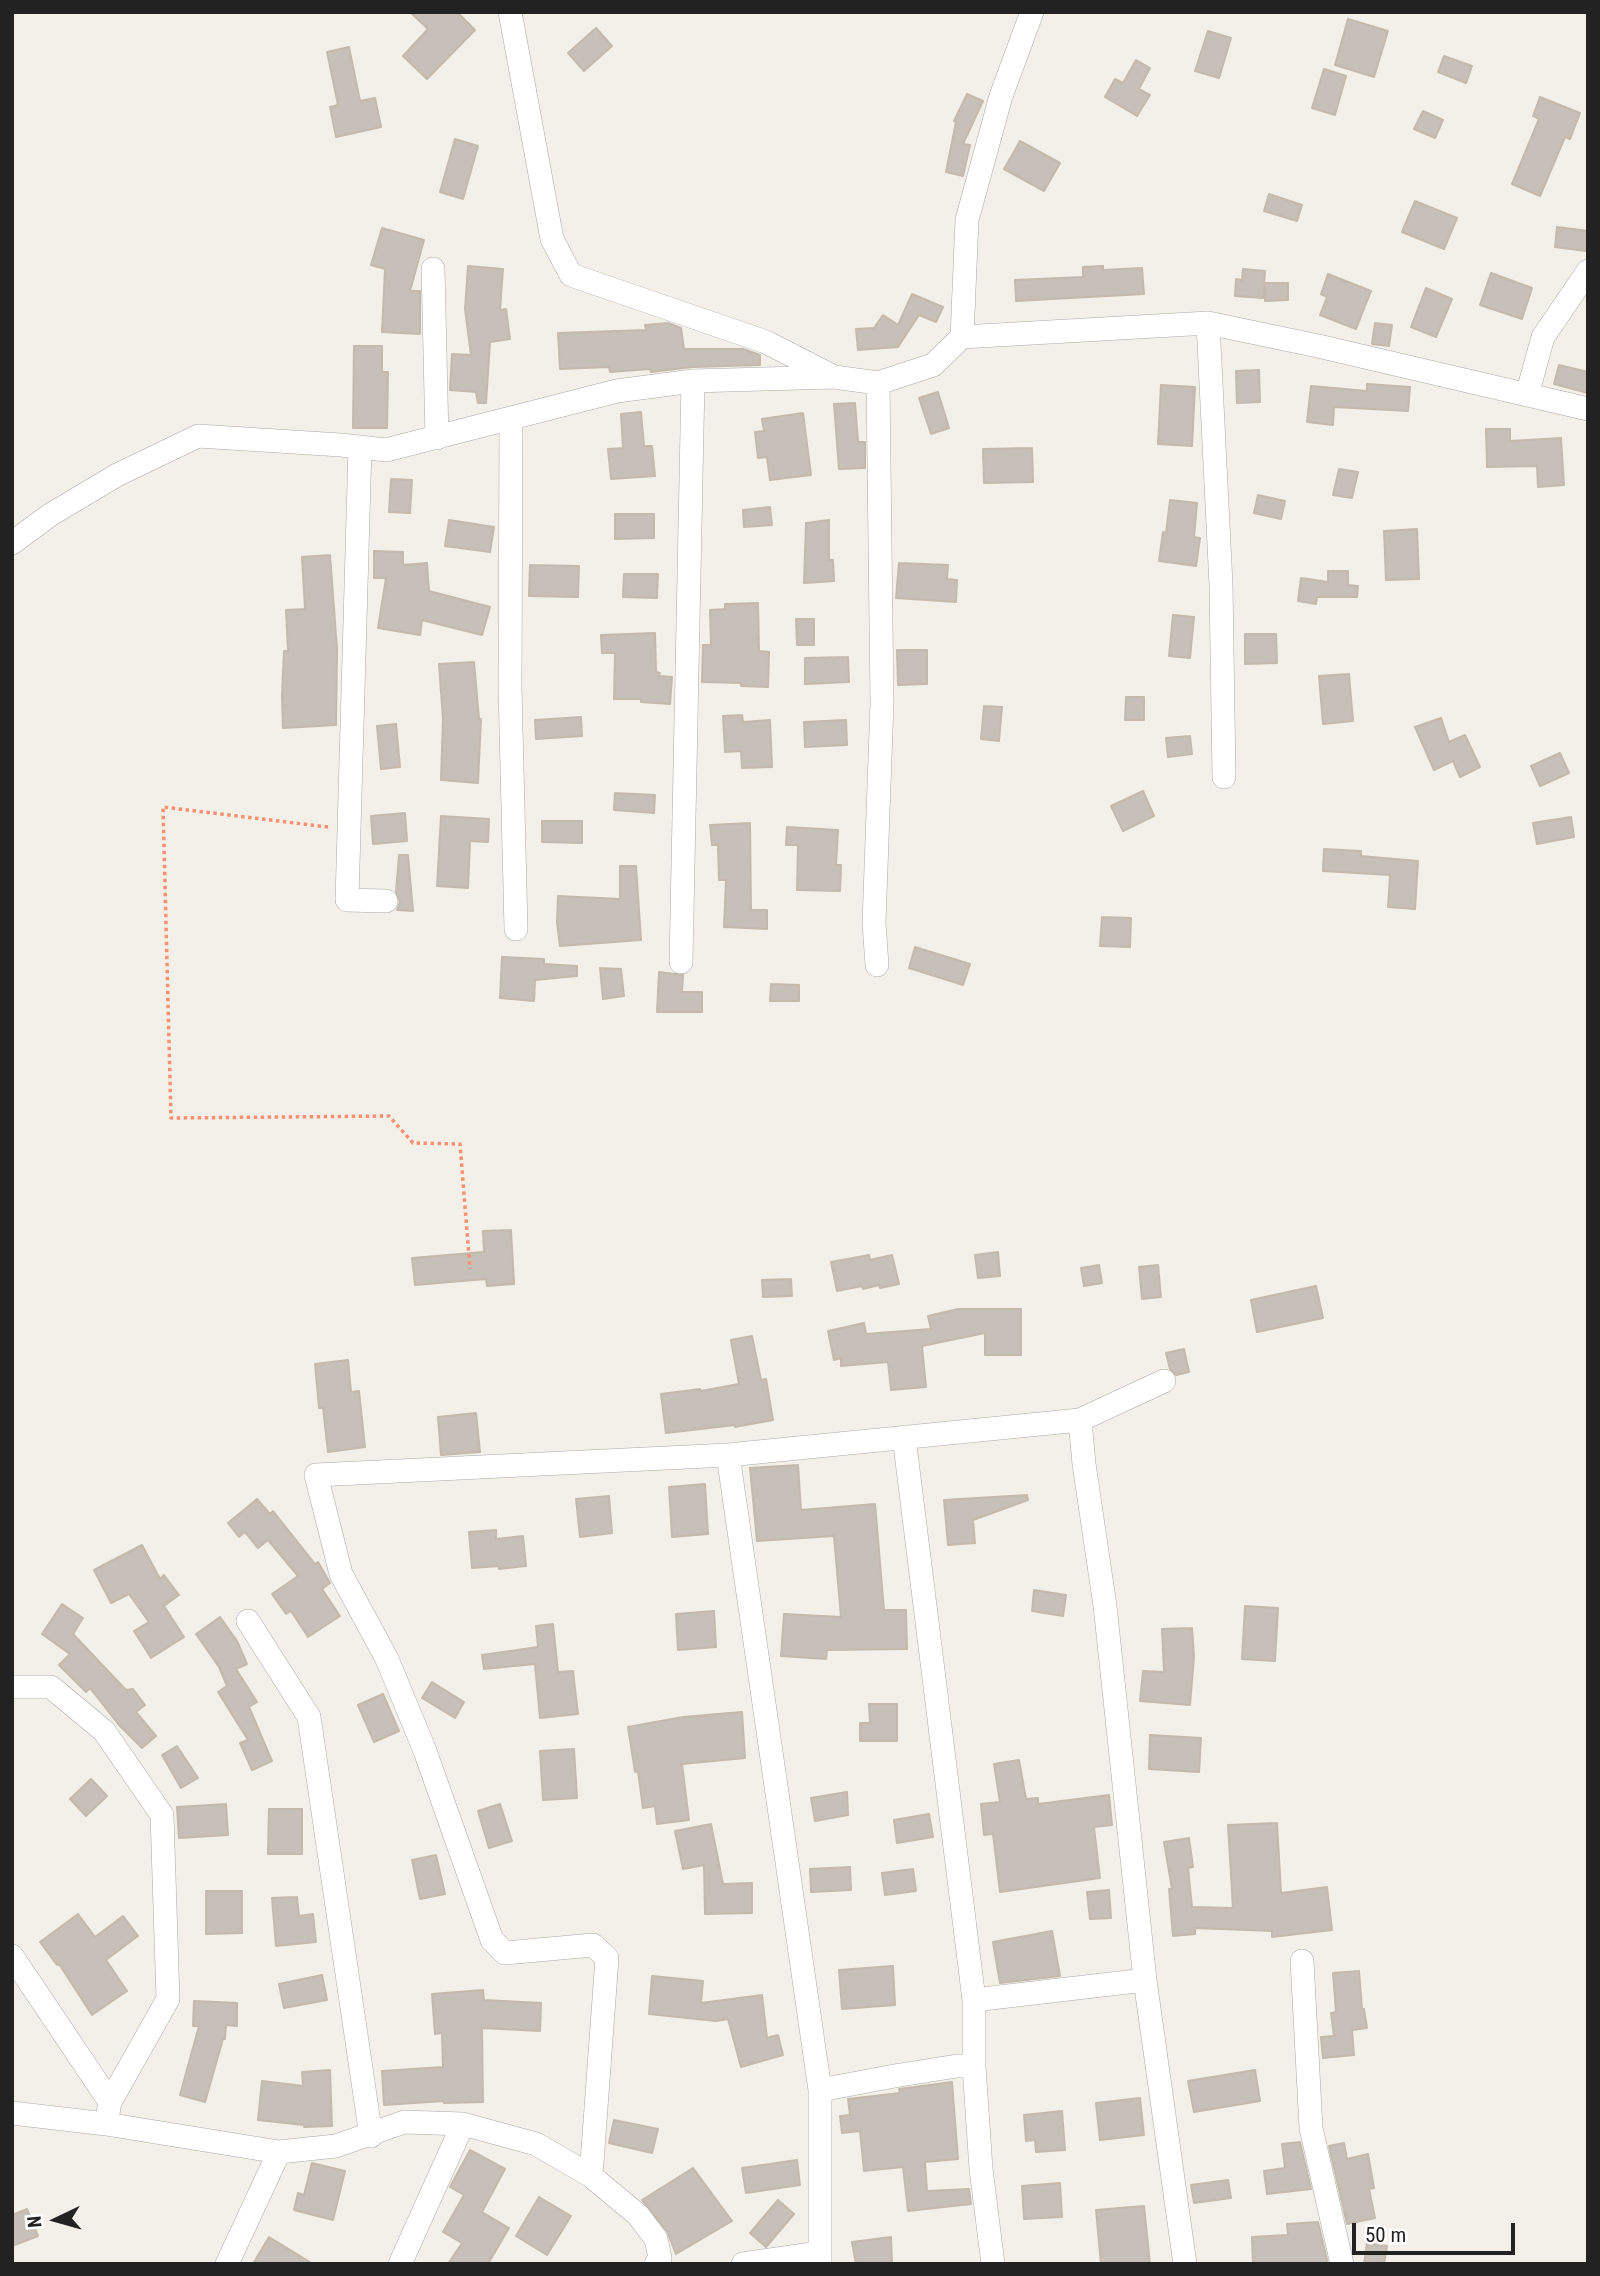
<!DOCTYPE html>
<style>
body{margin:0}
#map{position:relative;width:1600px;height:2276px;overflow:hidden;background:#f2f0e9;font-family:"Roboto Condensed",sans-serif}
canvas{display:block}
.frame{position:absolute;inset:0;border:14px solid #222;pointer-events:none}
.north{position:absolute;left:21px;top:2185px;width:70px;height:70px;-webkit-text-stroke:5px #fff;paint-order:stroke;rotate:265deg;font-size:19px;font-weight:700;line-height:28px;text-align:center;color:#222}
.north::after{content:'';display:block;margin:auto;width:24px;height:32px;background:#222;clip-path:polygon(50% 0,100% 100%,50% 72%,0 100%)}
.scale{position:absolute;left:1352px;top:2223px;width:163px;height:32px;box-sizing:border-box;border:4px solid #222;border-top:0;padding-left:9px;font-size:21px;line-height:24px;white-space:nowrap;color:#222;-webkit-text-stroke:5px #fff;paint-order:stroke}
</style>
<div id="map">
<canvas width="1600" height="2276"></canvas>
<div class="frame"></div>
<div class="north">N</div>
<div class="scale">50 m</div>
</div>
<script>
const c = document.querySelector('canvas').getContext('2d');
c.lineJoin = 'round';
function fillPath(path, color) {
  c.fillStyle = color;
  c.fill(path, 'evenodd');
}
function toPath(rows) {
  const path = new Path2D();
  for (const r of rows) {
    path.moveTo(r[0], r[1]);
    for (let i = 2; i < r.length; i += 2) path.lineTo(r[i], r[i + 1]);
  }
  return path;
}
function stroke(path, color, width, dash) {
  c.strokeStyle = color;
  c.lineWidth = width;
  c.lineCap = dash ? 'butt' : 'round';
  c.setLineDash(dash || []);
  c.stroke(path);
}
const building = toPath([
 [410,12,457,12,475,30,427,79,403,56,428,29,410,12],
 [1348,19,1388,31,1374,77,1335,65,1348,19],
 [596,28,612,46,584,71,568,53,596,28],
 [1208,31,1231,38,1219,78,1195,71,1208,31],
 [349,47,360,101,375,98,381,127,336,137,330,107,338,105,327,52,349,47],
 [1444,56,1472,66,1466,83,1438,72,1444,56],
 [1136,60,1150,68,1139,89,1150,95,1137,116,1105,97,1115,79,1123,83,1136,60],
 [1324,69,1346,76,1335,115,1312,108,1324,69],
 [967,94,983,101,963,144,970,145,963,176,946,172,956,122,954,121,967,94],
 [1540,97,1580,113,1570,139,1565,137,1540,196,1512,184,1539,119,1533,116,1540,97],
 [1423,111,1443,120,1435,138,1414,129,1423,111],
 [455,139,478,146,463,199,440,192,455,139],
 [1020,141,1060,163,1044,191,1004,169,1020,141],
 [1269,194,1302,205,1297,221,1264,211,1269,194],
 [1415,201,1457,218,1444,249,1402,232,1415,201],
 [1557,227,1588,231,1586,251,1555,247,1557,227],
 [382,228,424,240,410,291,420,291,420,334,382,332,385,269,371,265,382,228],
 [468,266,503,269,500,310,506,309,510,339,490,342,486,403,478,403,476,392,450,390,452,354,471,355,465,309,468,266],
 [1103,266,1103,270,1142,268,1144,294,1016,301,1015,280,1083,277,1083,267,1103,266],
 [1243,269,1265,271,1263,298,1235,296,1236,279,1242,280,1243,269],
 [1491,273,1532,288,1522,319,1480,305,1491,273],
 [1328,274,1371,291,1356,329,1320,315,1327,297,1321,294,1328,274],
 [1265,283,1288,283,1288,300,1265,301,1265,283],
 [1426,288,1452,299,1436,337,1411,327,1426,288],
 [912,294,943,307,936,322,919,315,898,347,858,350,856,329,874,328,883,315,898,325,912,294],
 [668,323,681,328,684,349,743,349,760,355,760,365,692,367,651,372,650,369,610,372,609,367,560,369,558,333,646,330,645,325,668,323],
 [1375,323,1392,325,1389,346,1372,344,1375,323],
 [354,346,382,346,382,372,388,372,387,428,353,428,354,346],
 [1559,365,1588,372,1588,393,1554,384,1559,365],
 [1259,370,1260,402,1237,403,1236,371,1259,370],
 [1367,384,1410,387,1408,411,1334,407,1333,425,1307,422,1311,386,1367,391,1367,384],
 [1161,385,1195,387,1192,446,1158,444,1161,385],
 [938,392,949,428,931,434,919,398,938,392],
 [855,403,858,442,865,442,865,468,839,469,834,404,855,403],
 [641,412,644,446,652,446,655,476,611,479,608,449,623,448,621,414,641,412],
 [803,413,811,475,770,480,767,457,758,458,755,432,764,431,762,419,803,413],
 [1486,429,1510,429,1510,441,1561,438,1564,485,1538,487,1537,466,1487,467,1486,429],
 [1032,448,1033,482,984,483,983,449,1032,448],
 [1339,469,1358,472,1352,498,1333,495,1339,469],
 [391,479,412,480,410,513,389,512,391,479],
 [1258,495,1285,501,1281,519,1254,513,1258,495],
 [1170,500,1197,503,1194,537,1200,538,1196,566,1159,561,1163,532,1166,533,1170,500],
 [770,507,772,525,744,527,743,510,770,507],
 [615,514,654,514,654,538,615,539,615,514],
 [449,520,494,527,490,552,445,546,449,520],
 [829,520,829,560,833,560,834,581,804,583,806,523,829,520],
 [1417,529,1419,579,1386,580,1384,531,1417,529],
 [374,551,403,552,403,565,427,563,429,591,490,607,482,635,422,620,420,635,378,628,386,578,374,578,374,551],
 [330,555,337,649,336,725,283,728,282,696,284,651,288,651,286,610,305,609,302,557,330,555],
 [899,563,948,565,947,579,957,580,956,602,896,598,899,563],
 [530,565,579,566,578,597,529,596,530,565],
 [1328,571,1348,571,1348,585,1358,586,1357,597,1317,597,1316,604,1298,601,1301,578,1328,582,1328,571],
 [624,574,658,574,657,598,623,597,624,574],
 [758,603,759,651,769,652,768,687,741,686,741,683,702,682,703,645,711,645,710,610,725,609,725,604,758,603],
 [1173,615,1194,617,1190,658,1169,656,1173,615],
 [796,619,814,619,814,645,797,645,796,619],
 [655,633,656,672,660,673,659,676,672,677,670,704,641,702,641,699,614,699,615,653,602,653,601,635,655,633],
 [1245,634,1276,634,1277,663,1245,664,1245,634],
 [897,650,927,650,927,684,898,685,897,650],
 [848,657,849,682,805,684,805,658,848,657],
 [474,662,479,719,481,719,478,783,441,780,443,719,439,664,474,662],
 [1349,674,1353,721,1323,724,1319,676,1349,674],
 [1126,697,1144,697,1144,720,1125,720,1126,697],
 [984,706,1002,707,999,741,981,739,984,706],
 [742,715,743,722,770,720,772,767,742,768,741,751,725,752,723,716,742,715],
 [581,717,582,736,536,739,535,720,581,717],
 [1441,718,1449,742,1465,735,1480,767,1460,777,1453,761,1434,770,1415,727,1441,718],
 [846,720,847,745,805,747,804,722,846,720],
 [396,724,400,767,381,769,377,726,396,724],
 [1190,736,1192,754,1168,757,1166,738,1190,736],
 [1560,753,1569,773,1540,786,1531,766,1560,753],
 [1143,791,1154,816,1123,831,1111,806,1143,791],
 [615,793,655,795,654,813,614,810,615,793],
 [405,813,407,841,373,844,371,816,405,813],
 [441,816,489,819,488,842,470,841,468,888,437,886,441,816],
 [1571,817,1574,837,1537,844,1533,823,1571,817],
 [542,821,582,821,582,843,542,842,542,821],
 [750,823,751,910,767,910,767,929,724,927,726,880,719,880,718,845,712,845,710,825,750,823],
 [787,827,838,830,836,865,841,865,840,891,797,890,798,845,786,845,787,827],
 [1324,849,1361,851,1361,856,1418,861,1415,909,1388,907,1390,875,1323,871,1324,849],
 [399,855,408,855,413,911,397,910,400,902,396,892,399,855],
 [620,866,636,866,641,940,560,946,557,923,558,896,620,899,620,866],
 [1102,917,1131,918,1130,947,1100,946,1102,917],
 [915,947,970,964,963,985,909,968,915,947],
 [502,957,544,959,544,964,577,966,577,976,535,980,534,1001,500,998,502,957],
 [600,968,621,969,624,996,603,999,600,968],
 [659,972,683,975,682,992,702,992,702,1012,657,1012,659,972],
 [771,984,799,985,799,1001,770,1001,771,984],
 [511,1230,514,1284,487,1286,486,1279,415,1285,412,1258,484,1252,483,1231,511,1230],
 [998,1252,1000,1276,978,1278,975,1255,998,1252],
 [869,1255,870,1260,892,1255,899,1284,880,1288,879,1285,863,1289,862,1286,837,1291,831,1262,869,1255],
 [1099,1265,1102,1283,1084,1286,1081,1268,1099,1265],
 [1158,1265,1161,1297,1142,1299,1139,1267,1158,1265],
 [791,1279,792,1296,763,1297,762,1280,791,1279],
 [1316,1286,1323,1318,1257,1332,1251,1300,1316,1286],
 [958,1309,1021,1309,1021,1355,985,1355,985,1333,922,1346,926,1387,891,1390,888,1362,841,1366,841,1358,834,1360,828,1331,864,1323,866,1334,931,1329,928,1316,958,1309],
 [752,1336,761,1380,766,1379,773,1420,735,1427,735,1425,666,1433,661,1394,700,1389,701,1391,739,1384,731,1340,752,1336],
 [1184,1349,1189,1372,1176,1375,1170,1369,1166,1353,1184,1349],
 [348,1360,351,1392,359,1391,365,1447,328,1452,323,1408,319,1408,315,1364,348,1360],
 [476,1413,480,1452,441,1455,438,1417,476,1413],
 [798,1465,801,1510,875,1504,884,1610,906,1610,907,1649,827,1650,826,1659,781,1656,784,1614,841,1617,834,1536,757,1541,750,1468,798,1465],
 [705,1484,708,1534,672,1537,669,1487,705,1484],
 [1027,1495,1028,1500,973,1520,975,1543,948,1545,944,1500,1027,1495],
 [609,1496,612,1533,580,1537,576,1499,609,1496],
 [257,1499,270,1514,273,1511,315,1564,318,1562,330,1583,322,1589,340,1616,308,1637,291,1611,286,1614,272,1594,298,1576,268,1540,258,1548,245,1532,239,1537,228,1523,257,1499],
 [496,1530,496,1539,523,1536,526,1566,499,1569,499,1566,472,1568,469,1532,496,1530],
 [142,1545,160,1579,164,1575,179,1595,164,1606,184,1637,151,1658,134,1631,149,1622,129,1594,111,1603,94,1570,142,1545],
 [1034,1590,1066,1595,1063,1616,1032,1611,1034,1590],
 [62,1604,83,1618,73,1634,126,1690,133,1689,145,1705,136,1712,156,1736,142,1748,119,1725,90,1688,86,1692,59,1665,70,1654,42,1634,62,1604],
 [1245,1606,1278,1608,1275,1661,1242,1659,1245,1606],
 [714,1611,716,1647,678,1650,676,1614,714,1611],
 [220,1617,237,1641,247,1664,236,1669,257,1702,249,1707,272,1761,252,1770,240,1743,248,1740,218,1692,227,1686,219,1667,196,1634,220,1617],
 [553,1624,558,1672,573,1671,578,1714,540,1718,535,1664,484,1669,482,1655,538,1647,536,1626,553,1624],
 [1192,1628,1194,1657,1190,1705,1140,1701,1143,1671,1164,1672,1162,1629,1192,1628],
 [432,1682,464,1702,455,1718,422,1698,432,1682],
 [383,1694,399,1731,374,1742,358,1705,383,1694],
 [869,1704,897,1704,897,1741,860,1741,860,1723,870,1723,869,1704],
 [742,1712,745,1758,682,1764,689,1820,657,1824,655,1806,643,1808,638,1771,635,1772,628,1727,683,1717,742,1712],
 [1150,1735,1201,1738,1199,1772,1149,1769,1150,1735],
 [177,1746,198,1778,181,1788,162,1755,177,1746],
 [574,1749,577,1798,543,1800,540,1751,574,1749],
 [1019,1760,1026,1799,1038,1798,1038,1804,1109,1795,1112,1825,1094,1827,1100,1878,1000,1892,993,1834,984,1835,981,1804,1000,1802,994,1764,1019,1760],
 [91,1779,107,1796,86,1816,70,1799,91,1779],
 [847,1792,848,1815,815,1821,811,1798,847,1792],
 [226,1804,228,1835,179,1838,177,1807,226,1804],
 [500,1804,512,1841,489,1848,478,1811,500,1804],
 [269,1809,302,1809,302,1854,268,1854,269,1809],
 [929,1814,933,1837,897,1843,894,1820,929,1814],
 [1277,1823,1281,1893,1327,1887,1332,1930,1272,1937,1272,1931,1195,1928,1195,1934,1173,1936,1169,1889,1172,1889,1164,1842,1189,1838,1193,1867,1188,1868,1192,1907,1233,1908,1228,1825,1277,1823],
 [711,1824,723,1884,752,1883,752,1913,705,1914,704,1865,683,1869,675,1831,711,1824],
 [436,1855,445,1894,420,1899,412,1860,436,1855],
 [850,1867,851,1890,811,1892,810,1869,850,1867],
 [913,1869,916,1891,885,1895,882,1873,913,1869],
 [1109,1890,1111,1918,1090,1919,1087,1892,1109,1890],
 [206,1891,242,1891,242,1933,206,1934,206,1891],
 [297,1897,299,1916,313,1914,316,1942,276,1946,272,1898,297,1897],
 [78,1914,95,1937,123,1916,138,1936,106,1960,127,1991,92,2015,59,1964,57,1965,40,1942,78,1914],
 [1052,1931,1060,1976,1000,1983,993,1942,1052,1931],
 [893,1966,895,2005,842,2009,839,1970,893,1966],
 [1359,1971,1362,2009,1364,2009,1367,2028,1352,2030,1354,2055,1323,2058,1321,2037,1334,2036,1331,2013,1336,2012,1333,1973,1359,1971],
 [322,1975,327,2000,284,2008,279,1984,322,1975],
 [652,1976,703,1981,701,2003,762,1995,767,2038,778,2035,783,2055,741,2067,728,2019,716,2021,649,2014,652,1976],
 [483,1990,484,2000,541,2003,540,2031,482,2028,483,2102,444,2103,444,2101,384,2105,382,2071,443,2067,442,2033,435,2034,432,1994,483,1990],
 [194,2001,237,2003,237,2026,226,2025,225,2039,223,2039,205,2102,180,2095,199,2026,193,2026,194,2001],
 [330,2070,332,2126,304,2127,304,2125,258,2120,262,2081,303,2086,302,2072,330,2070],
 [1255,2070,1260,2101,1194,2112,1188,2081,1255,2070],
 [952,2082,958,2159,925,2162,927,2191,969,2189,971,2204,908,2211,903,2167,864,2171,860,2131,842,2133,840,2116,850,2115,848,2099,900,2093,899,2089,952,2082],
 [1140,2098,1144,2135,1100,2140,1096,2103,1140,2098],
 [1062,2111,1065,2150,1036,2152,1035,2140,1026,2141,1024,2115,1062,2111],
 [614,2120,658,2129,652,2153,609,2143,614,2120],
 [1300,2142,1311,2189,1267,2194,1264,2171,1285,2168,1282,2144,1300,2142],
 [1344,2143,1347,2159,1368,2154,1374,2188,1369,2189,1375,2218,1347,2224,1329,2146,1344,2143],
 [470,2150,505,2169,482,2212,509,2228,488,2264,448,2264,462,2243,443,2232,464,2195,450,2187,470,2150],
 [797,2160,800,2185,746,2193,742,2168,797,2160],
 [312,2163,345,2171,333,2220,294,2210,298,2193,304,2195,312,2163],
 [693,2168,732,2221,676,2254,667,2231,642,2200,693,2168],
 [1228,2180,1231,2198,1194,2203,1191,2185,1228,2180],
 [1060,2183,1062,2217,1024,2219,1022,2186,1060,2183],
 [539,2197,571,2216,547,2255,516,2236,539,2197],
 [778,2200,794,2214,766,2247,750,2233,778,2200],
 [1144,2206,1150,2264,1101,2264,1096,2210,1144,2206],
 [27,2209,38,2236,12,2246,12,2215,27,2209],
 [1318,2222,1328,2264,1253,2264,1252,2237,1288,2235,1287,2224,1318,2222],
 [269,2237,313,2264,253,2264,269,2237],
 [891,2237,892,2264,856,2264,852,2242,891,2237],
 [1367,2243,1387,2246,1384,2264,1364,2264,1367,2243]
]);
fillPath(building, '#c7c0b8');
stroke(building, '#c4b9ab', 2);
const street = toPath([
 [510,12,552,239,571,275,766,342,834,377,878,383,933,365,962,337],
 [1032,12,1001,96,967,220,962,337,1208,323,1318,346,1588,409],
 [433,269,437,438],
 [1208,323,1221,585,1224,777],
 [1527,395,1543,337,1588,271],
 [511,420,510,688,516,929],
 [360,447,347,900,386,901],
 [12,543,50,515,117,475,198,436,341,445,386,450,617,391,693,381,834,377],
 [681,962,693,381],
 [877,965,874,923,882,703,878,383],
 [1080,1420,1084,1464,1105,1606,1145,1980,1185,2264],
 [904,1437,974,2000,974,2066,981,2169,993,2264],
 [728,1455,820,2090,820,2264],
 [248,1621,309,1717,371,2136],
 [12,1687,51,1687,104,1731,162,1815,168,1999,110,2102,106,2124],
 [12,1956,110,2102],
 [1302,1961,1311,2128,1342,2264],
 [974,2000,1145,1980],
 [820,2090,900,2075,957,2066,974,2066],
 [12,2113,106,2124,279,2152,336,2146,404,2122,463,2124,536,2144,591,2176,638,2215,656,2239,660,2258,656,2264],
 [591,2176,607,1958,593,1945,505,1953,492,1940,425,1751,387,1659,341,1574,316,1475,728,1455,1080,1420,1164,1381],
 [227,2264,279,2152],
 [400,2264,463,2124],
 [743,2264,819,2253]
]);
stroke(street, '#a9a9a9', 24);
stroke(toPath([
 [328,827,163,807,171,1118,389,1116,413,1143,460,1144,470,1269]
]), '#f99173', 3.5, [3.5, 3.5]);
stroke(street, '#fff', 23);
</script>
